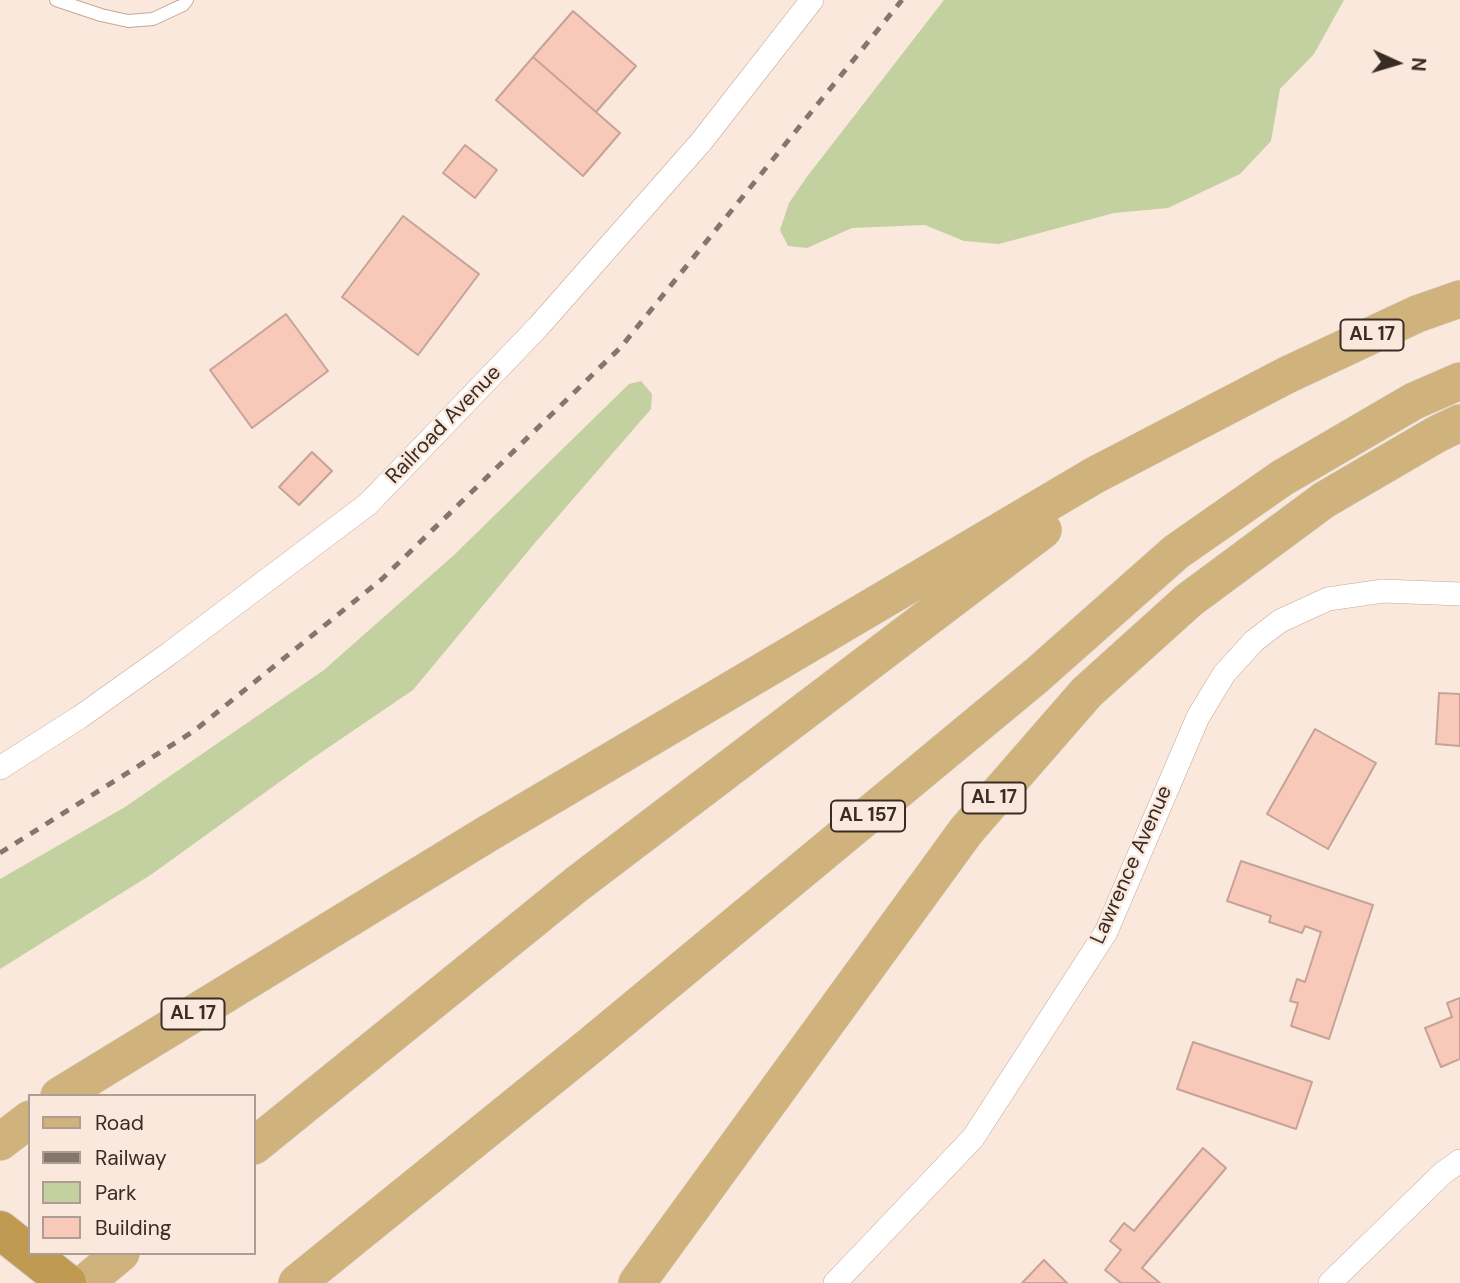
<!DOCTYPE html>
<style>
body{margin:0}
#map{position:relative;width:1460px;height:1283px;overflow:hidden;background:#fbe8dc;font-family:"DM Sans",sans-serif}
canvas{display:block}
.legend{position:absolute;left:28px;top:1094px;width:228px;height:161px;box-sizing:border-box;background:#fbe8dc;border:2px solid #ad9d93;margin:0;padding:9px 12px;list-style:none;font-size:21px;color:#382c25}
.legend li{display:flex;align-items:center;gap:14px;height:35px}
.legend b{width:35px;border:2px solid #ad9d93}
.north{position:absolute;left:1362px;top:28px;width:70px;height:70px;-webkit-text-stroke:5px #fbe8dc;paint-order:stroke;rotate:94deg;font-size:19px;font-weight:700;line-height:28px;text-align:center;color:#382c25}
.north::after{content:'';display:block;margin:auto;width:24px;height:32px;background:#382c25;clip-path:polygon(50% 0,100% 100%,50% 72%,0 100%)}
</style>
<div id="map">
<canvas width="1460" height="1283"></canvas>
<ul class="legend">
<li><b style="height:9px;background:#d0b37c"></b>Road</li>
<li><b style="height:9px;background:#84766d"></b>Railway</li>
<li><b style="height:19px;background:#c3d09f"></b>Park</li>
<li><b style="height:19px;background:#f8c8b8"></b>Building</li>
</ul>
<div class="north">N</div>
</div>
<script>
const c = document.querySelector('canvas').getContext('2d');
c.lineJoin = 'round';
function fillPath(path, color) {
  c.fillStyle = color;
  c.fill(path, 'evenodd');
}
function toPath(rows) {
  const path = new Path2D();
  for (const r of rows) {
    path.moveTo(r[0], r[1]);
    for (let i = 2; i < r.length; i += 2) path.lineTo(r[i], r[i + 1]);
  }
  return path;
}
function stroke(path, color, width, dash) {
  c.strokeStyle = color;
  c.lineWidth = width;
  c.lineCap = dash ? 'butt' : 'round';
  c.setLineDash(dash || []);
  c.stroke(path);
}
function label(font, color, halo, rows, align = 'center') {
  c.font = font + ' "DM Sans",sans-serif';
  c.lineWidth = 5;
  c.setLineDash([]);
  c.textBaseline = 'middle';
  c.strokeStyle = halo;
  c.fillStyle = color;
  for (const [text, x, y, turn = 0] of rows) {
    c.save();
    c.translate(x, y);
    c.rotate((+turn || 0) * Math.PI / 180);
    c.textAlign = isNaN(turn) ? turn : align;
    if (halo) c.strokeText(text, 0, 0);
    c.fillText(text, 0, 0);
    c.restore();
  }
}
fillPath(toPath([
 [944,0,1344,0,1314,54,1280,89,1271,141,1240,174,1168,208,1114,213,999,244,964,241,925,225,852,228,807,248,788,246,780,230,789,203,806,178],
 [641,381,652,394,651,409,534,544,413,690,310,760,152,874,0,969,0,879,125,807,324,670,454,555,629,384]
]), '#c3d09f');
const building = toPath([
 [573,11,636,66,596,112,533,57,573,11],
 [533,57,620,133,583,176,496,100,533,57],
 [465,145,497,170,475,198,443,173,465,145],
 [403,216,479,274,418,355,342,297,403,216],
 [286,314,328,371,252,428,210,370,286,314],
 [312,452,332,471,299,505,279,487,312,452],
 [1439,693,1460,694,1460,746,1436,744,1439,693],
 [1315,729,1376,763,1328,849,1267,814,1315,729],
 [1241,861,1373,905,1329,1039,1291,1026,1298,1003,1290,1001,1297,979,1305,982,1321,932,1305,926,1302,933,1269,922,1271,916,1227,901,1241,861],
 [1460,998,1460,1059,1441,1067,1425,1028,1452,1017,1447,1003,1460,998],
 [1193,1042,1312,1082,1296,1129,1177,1089,1193,1042],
 [1203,1148,1226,1168,1142,1268,1160,1283,1121,1283,1105,1270,1121,1250,1110,1241,1124,1223,1134,1231,1203,1148],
 [1044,1260,1067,1283,1022,1283,1044,1260]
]);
fillPath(building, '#f8c8b8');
stroke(building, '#c5a397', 2);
const service = toPath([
 [56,0,101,15,128,21,153,19,183,5,187,0]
]);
const minor = toPath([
 [0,768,80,717,170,653,368,504,538,327,701,142,812,0],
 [835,1283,973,1138,1106,932,1198,717,1224,674,1254,641,1280,621,1328,599,1383,591,1460,594],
 [1330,1283,1443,1173,1460,1161]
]);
const primary = toPath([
 [59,1096,487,834,1095,475,1287,375,1417,314,1460,299],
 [0,1142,30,1119],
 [254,1146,577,884,1043,530],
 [85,1283,121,1253],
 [297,1283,591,1045,1036,676,1176,552,1282,478,1414,401,1460,381],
 [637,1283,966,831,1087,692,1189,600,1324,500,1437,434,1460,423]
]);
const trunk = toPath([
 [0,1230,67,1283]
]);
stroke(service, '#c5a794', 14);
stroke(minor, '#c5a794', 24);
stroke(primary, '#d3d1cf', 38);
stroke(trunk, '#d3d1cf', 40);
stroke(service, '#fff', 12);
stroke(minor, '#fff', 23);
stroke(primary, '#d0b37c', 37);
stroke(trunk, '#c09a50', 38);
stroke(toPath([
 [0,853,194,731,382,579,621,347,902,0]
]), '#84766d', 5, [9, 9]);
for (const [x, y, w] of [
 [1372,335,63],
 [994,798,63],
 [868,816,74],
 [193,1014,63]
]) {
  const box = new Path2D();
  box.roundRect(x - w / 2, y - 15.5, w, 31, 5);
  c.fillStyle = '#fbe8dc';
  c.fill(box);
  stroke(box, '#382c25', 2);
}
label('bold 19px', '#382c25', null, [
 ["AL 17",1372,335],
 ["AL 17",994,798],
 ["AL 157",868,816],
 ["AL 17",193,1014]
]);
label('21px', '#382c25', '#fbe8dc', [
 ["Railroad Avenue",444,425,-46],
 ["Lawrence Avenue",1132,865,-66]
]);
</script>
